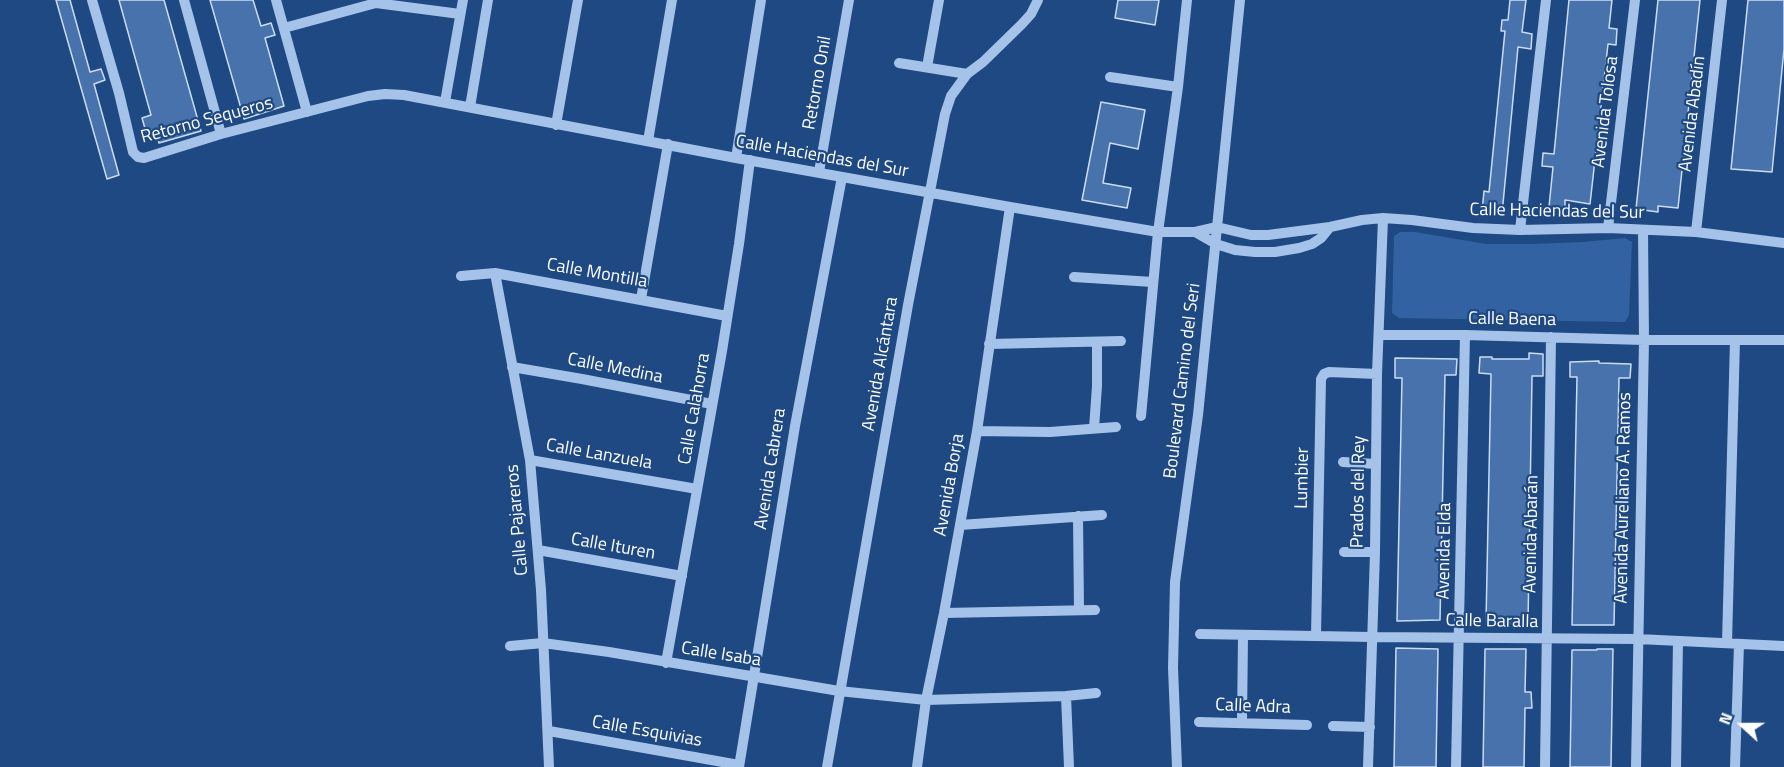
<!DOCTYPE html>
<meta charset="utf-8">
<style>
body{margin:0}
#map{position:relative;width:1784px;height:767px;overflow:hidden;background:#1e4983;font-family:"Titillium Web",sans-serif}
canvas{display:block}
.north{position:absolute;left:1712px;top:695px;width:60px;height:60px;-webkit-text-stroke:4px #1e4983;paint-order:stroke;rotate:291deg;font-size:16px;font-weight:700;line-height:24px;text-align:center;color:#fff}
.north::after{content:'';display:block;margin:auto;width:21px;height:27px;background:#fff;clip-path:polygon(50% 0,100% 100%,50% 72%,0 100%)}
</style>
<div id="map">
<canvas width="1784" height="767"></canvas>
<div class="north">N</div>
</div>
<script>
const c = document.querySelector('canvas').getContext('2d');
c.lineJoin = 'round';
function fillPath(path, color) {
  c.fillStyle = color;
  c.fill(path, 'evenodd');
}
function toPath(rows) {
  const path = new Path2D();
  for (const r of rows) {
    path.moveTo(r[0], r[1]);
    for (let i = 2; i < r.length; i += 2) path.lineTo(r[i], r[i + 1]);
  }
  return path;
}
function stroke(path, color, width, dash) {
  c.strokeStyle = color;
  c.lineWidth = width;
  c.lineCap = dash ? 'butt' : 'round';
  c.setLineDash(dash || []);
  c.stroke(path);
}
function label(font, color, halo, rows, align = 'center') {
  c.font = font + ' "Titillium Web",sans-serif';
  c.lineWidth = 4.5;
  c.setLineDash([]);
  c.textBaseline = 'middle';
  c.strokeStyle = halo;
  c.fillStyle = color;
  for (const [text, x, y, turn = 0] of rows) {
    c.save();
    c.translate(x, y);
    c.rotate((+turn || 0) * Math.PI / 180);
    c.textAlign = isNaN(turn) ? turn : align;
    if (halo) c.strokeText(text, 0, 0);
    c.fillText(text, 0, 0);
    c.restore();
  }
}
fillPath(toPath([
 [1400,232,1415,232,1486,244,1533,244,1583,242,1625,238,1632,242,1629,315,1625,322,1399,318,1392,313,1394,236]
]), '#3262a1');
const building = toPath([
 [56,0,70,0,90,72,101,69,105,80,94,84,119,175,107,179,56,0],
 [119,0,164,0,201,131,159,143,155,129,146,132,142,118,151,115,119,0],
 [210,0,253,0,261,26,271,23,275,35,265,38,284,106,244,119,210,0],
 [1118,0,1159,0,1155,25,1115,18,1118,0],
 [1510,0,1526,0,1522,32,1532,34,1531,49,1518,47,1502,214,1482,212,1484,191,1489,192,1505,31,1501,31,1502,20,1508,20,1510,0],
 [1569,0,1612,0,1609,28,1617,29,1616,45,1608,44,1590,204,1565,200,1565,208,1549,207,1553,167,1542,166,1543,153,1554,154,1569,0],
 [1658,0,1700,0,1678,208,1658,206,1658,212,1636,209,1658,0],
 [1748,0,1784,0,1784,49,1772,172,1731,169,1748,0],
 [1101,102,1145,110,1138,149,1110,143,1103,183,1131,188,1127,208,1082,200,1101,102],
 [1529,353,1543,354,1543,376,1532,376,1528,624,1486,622,1491,374,1479,373,1480,357,1492,357,1492,359,1529,359,1529,353],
 [1395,358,1457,359,1456,375,1445,375,1440,620,1397,621,1402,378,1395,378,1395,358],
 [1599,361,1599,363,1631,364,1630,378,1619,378,1614,625,1572,625,1577,377,1570,377,1570,362,1599,361],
 [1396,648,1438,649,1436,767,1394,767,1396,648],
 [1485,649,1526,649,1525,692,1531,692,1532,708,1525,708,1524,767,1483,767,1485,649],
 [1597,649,1613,649,1611,767,1570,767,1572,650,1597,650,1597,649]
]);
fillPath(building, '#4772ab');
stroke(building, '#c9ddf7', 1.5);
stroke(toPath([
 [92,0,119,93,133,152,138,157,144,158,221,134,368,96,385,94,404,95,736,158,1010,207,1158,232,1195,232,1217,227,1251,235,1268,235,1330,227,1362,220,1383,218,1412,220,1473,228,1520,230,1608,228,1696,232,1784,243],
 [184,0,221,134],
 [276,0,307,112],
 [284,28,376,3,460,14],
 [899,63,967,74],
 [927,67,939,0],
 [1110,77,1178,87],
 [445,102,463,0],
 [470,107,488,0],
 [556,125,578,0],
 [648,141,672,0],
 [736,158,761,0],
 [819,172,849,0],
 [1608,228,1635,0],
 [1520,230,1546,0],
 [1195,232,1216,244,1235,250,1255,252,1275,252,1299,248,1312,244,1321,238,1330,227],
 [1696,232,1722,0],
 [495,273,530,460,541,590,549,767],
 [461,276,495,273,727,316],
 [1074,277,1153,282],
 [641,299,668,144],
 [1379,335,1465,335,1644,340,1784,340],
 [989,344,1121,341],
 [512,367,582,379,712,404],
 [1141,416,1158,232,1178,87,1187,0],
 [1094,428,1097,386,1097,342],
 [977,431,1050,432,1116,427],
 [530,460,697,489],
 [1343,462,1376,464],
 [1078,516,1079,610],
 [960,525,1102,515],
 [538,550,682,576],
 [1344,552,1375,552],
 [944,613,1095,610],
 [1200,634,1372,637,1638,639,1784,646],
 [1316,636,1321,379,1324,374,1329,372,1377,374],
 [1727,643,1735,340],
 [510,646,543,643,609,652,839,691,926,700,1066,696,1096,693],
 [666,663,722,351,739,244,750,160],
 [1066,696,1069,767],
 [1199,722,1307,725],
 [1242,722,1243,636],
 [1333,726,1370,727],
 [549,731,739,765],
 [739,767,795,426,842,177],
 [827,767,908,305,945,114,951,96,967,74,983,62,1022,24,1031,14,1038,0],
 [917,767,926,700,944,613,977,431,1010,207],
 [1177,767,1173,668,1175,582,1198,415,1240,0],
 [1368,767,1375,552,1377,374,1383,218],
 [1456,767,1465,335],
 [1545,767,1551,337],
 [1636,767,1644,340,1643,230],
 [1676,767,1678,641],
 [1735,767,1739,644]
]), '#a5c3e9', 10);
label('18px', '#fff', '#1e4983', [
 ["Retorno Onil",818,83,-80],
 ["Avenida Tolosa",1606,112,-83],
 ["Avenida Abadín",1693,114,-83],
 ["Retorno Sequeros",207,121,-15],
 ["Calle Haciendas del Sur",822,157,10],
 ["Calle Haciendas del Sur",1557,212,1],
 ["Calle Montilla",597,274,10],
 ["Calle Baena",1512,320,1],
 ["Avenida Alcántara",881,364,-80],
 ["Calle Medina",615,369,11],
 ["Boulevard Camino del Seri",1183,381,-83],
 ["Calle Calahorra",695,409,-80],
 ["Calle Lanzuela",599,455,10],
 ["Avenida Cabrera",771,469,-81],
 ["Lumbier",1303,478,-89],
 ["Avenida Borja",950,485,-80],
 ["Prados del Rey",1359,492,-89],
 ["Avenida Aureliano A. Ramos",1624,498,-89],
 ["Calle Pajareros",518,520,-95],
 ["Avenida Abarán",1532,534,-89],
 ["Calle Ituren",613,547,10],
 ["Avenida Elda",1445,551,-89],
 ["Calle Baralla",1492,622,1],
 ["Calle Isaba",721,655,9],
 ["Calle Adra",1253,707,2],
 ["Calle Esquivias",647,732,10]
]);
</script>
